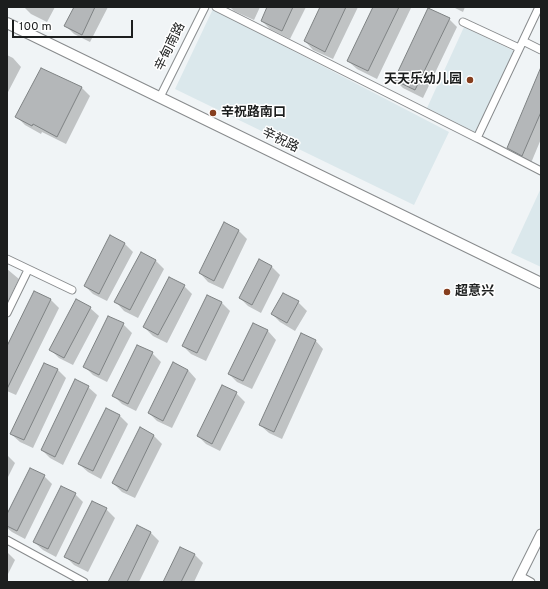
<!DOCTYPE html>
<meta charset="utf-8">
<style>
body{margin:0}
#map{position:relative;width:548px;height:589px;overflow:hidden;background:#f0f4f6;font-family:Overpass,sans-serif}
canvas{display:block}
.frame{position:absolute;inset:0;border:8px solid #1c1e1e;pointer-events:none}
.scale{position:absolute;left:12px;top:20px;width:121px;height:18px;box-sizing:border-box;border:2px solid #1c1e1e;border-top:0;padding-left:5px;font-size:12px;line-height:14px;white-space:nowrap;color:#1c1e1e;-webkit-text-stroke:3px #fff;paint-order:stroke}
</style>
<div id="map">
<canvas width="548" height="589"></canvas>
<div class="frame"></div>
<div class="scale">100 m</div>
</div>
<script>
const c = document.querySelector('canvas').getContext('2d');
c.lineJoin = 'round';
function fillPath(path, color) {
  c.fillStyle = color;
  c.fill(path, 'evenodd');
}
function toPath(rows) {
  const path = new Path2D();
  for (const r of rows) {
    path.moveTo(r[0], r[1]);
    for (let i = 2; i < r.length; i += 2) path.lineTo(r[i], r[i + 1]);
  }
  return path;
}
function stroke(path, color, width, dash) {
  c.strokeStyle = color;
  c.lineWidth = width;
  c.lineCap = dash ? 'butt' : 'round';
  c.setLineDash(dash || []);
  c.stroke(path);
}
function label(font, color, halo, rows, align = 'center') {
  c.font = font + ' Overpass,"Noto Sans SC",sans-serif';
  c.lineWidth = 3;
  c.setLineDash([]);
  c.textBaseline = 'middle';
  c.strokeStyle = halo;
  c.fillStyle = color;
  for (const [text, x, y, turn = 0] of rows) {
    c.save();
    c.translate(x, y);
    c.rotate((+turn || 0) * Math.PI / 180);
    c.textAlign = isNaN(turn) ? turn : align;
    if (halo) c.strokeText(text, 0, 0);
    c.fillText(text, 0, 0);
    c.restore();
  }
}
fillPath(toPath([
 [213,9,449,132,414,205,175,89],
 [464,27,514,51,475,132,427,108],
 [541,188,541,267,511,253]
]), '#dbe8ec');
fillPath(toPath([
 [24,7,55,7,47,22,31,14],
 [75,7,108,7,90,42,74,34,66,26],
 [230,7,260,7,254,20,234,11],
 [268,7,306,7,290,39,270,29,262,21],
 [321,7,358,7,333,59,313,50,305,41],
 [374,7,409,7,411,8,377,79,357,69,348,61],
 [453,7,465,7,463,12],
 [449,19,457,27,423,98,403,88,395,80],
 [7,55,13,58,21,67,7,94],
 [41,69,82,88,90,96,66,144,42,132,41,134,25,125,17,117],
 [541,70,541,139,531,163,517,156,508,148],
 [224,224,239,231,247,239,223,289,208,282,200,273],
 [110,237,125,244,133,252,107,301,93,294,85,286],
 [259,260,272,267,280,275,261,313,248,306,240,298],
 [156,261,164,269,138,318,124,311,116,302],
 [7,269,19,279,7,303],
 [184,286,192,294,167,343,153,336,144,327],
 [35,292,51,300,59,308,16,395,7,391,7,349],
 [207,296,222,303,230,311,206,361,191,354,183,346],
 [298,302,307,311,295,331,280,322,272,314],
 [90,308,99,316,73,365,59,358,50,349],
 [123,324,132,333,107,382,93,375,85,367],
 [253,324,268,331,276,340,252,389,237,382,229,374],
 [315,340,323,349,282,439,269,433,260,425],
 [152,353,161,362,136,411,122,404,114,396],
 [45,364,58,370,66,378,33,448,20,442,11,434],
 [188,370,196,379,172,428,157,421,149,413],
 [222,386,236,393,245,402,220,451,206,444,198,436],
 [88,387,97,395,63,465,50,458,42,450],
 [106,409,120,416,128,424,101,479,88,472,79,464],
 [140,429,154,436,162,444,135,498,122,492,113,483],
 [7,455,15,463,7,479],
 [44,476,52,484,25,539,12,532,7,528,7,517],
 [75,494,83,502,56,557,43,550,34,542],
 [106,509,115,518,88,572,74,565,66,557],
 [137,526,151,533,159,541,139,582,111,582],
 [7,552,15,560,7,576],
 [195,555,203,563,194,582,164,582]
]), '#0003');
const building = toPath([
 [74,7,95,7,82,35,64,26,74,7],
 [267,7,293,7,282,31,261,21,267,7],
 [320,7,346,7,325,52,304,41,320,7],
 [373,7,399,7,368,71,347,61,373,7],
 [428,8,450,18,415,90,394,80,428,8],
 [541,67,541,112,522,156,507,148,541,67],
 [41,68,82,87,57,137,33,124,32,126,15,117,41,68],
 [224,222,239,230,214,281,199,273,224,222],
 [110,235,125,243,99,294,84,286,110,235],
 [141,252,156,260,130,310,114,302,141,252],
 [259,259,272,266,252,305,239,298,259,259],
 [169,277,185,285,158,335,143,327,169,277],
 [34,291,51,299,7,389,7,346,34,291],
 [283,293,299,301,287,323,271,314,283,293],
 [207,295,222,302,197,353,182,346,207,295],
 [76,299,91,307,64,358,49,350,76,299],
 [108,316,124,323,99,375,83,367,108,316],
 [253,323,268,330,243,381,228,374,253,323],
 [301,333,316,340,274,432,259,425,301,333],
 [137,345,153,352,128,404,112,396,137,345],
 [173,362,188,370,163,421,148,413,173,362],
 [44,363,58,369,24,440,10,434,44,363],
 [75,379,89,386,55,457,41,450,75,379],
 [222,385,237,392,212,444,197,436,222,385],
 [106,408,120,415,93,471,78,464,106,408],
 [140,427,154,435,127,491,112,483,140,427],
 [30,468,45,475,17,531,7,526,7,514,30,468],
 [61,486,76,493,48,549,33,542,61,486],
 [92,501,107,508,79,564,64,557,92,501],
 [137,525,151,532,127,582,108,582,137,525],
 [180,547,195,554,181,582,163,582,180,547]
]);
fillPath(building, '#b4b7b9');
stroke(building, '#7e8283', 1);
const minor = toPath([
 [216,7,477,138,539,7],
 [463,22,519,48],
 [523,41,541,50],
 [160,97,205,7],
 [477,138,541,171],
 [7,259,72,290],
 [7,313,28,270],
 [7,540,84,582],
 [520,576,531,582]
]);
const tertiary = toPath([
 [517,582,541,534]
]);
const secondary = toPath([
 [7,23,541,283]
]);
stroke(minor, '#888b8d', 9);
stroke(tertiary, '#888b8d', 11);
stroke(secondary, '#888b8d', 12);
stroke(minor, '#fff', 7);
stroke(tertiary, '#fff', 9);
stroke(secondary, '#fff', 10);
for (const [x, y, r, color] of [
 [470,80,4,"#863e1e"],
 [213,113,4,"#863e1e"],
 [447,292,4,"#863e1e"]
]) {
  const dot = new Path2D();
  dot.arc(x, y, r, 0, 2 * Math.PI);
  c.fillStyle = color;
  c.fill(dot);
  stroke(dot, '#fff', 1.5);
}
label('13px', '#1c1e1e', '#fff', [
 ["辛甸南路",171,47,-64],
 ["辛祝路",280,141,26]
]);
label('bold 13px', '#1c1e1e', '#fff', [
 ["天天乐幼儿园",462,80,"right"],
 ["辛祝路南口",221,113],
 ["超意兴",455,292]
], 'left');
</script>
